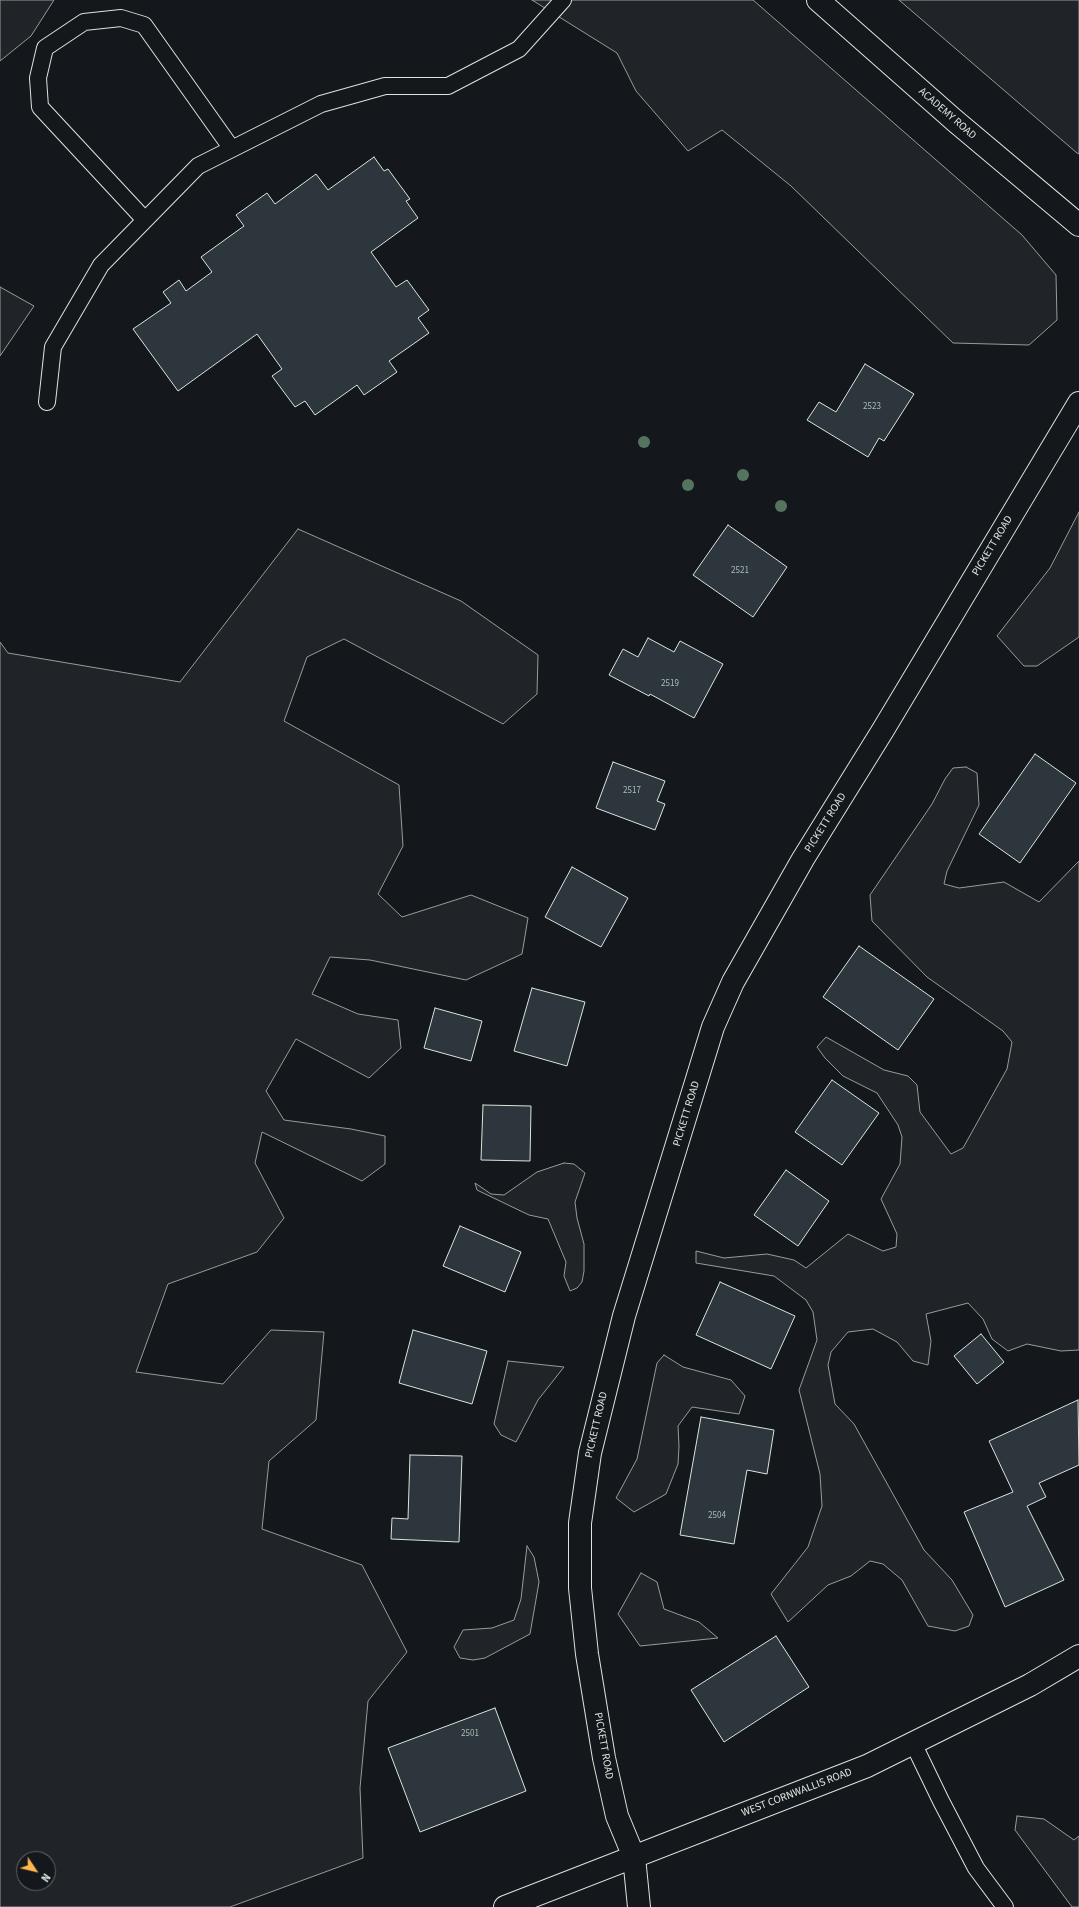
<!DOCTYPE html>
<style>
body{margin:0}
#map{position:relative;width:1079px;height:1907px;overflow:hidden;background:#14181c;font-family:"Source Sans 3",sans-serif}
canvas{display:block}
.north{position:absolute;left:16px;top:1851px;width:40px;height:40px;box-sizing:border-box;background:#14181c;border:1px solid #626a69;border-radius:50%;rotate:125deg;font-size:11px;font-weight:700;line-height:16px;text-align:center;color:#d8e6dc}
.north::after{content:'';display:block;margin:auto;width:14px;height:18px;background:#ffb74d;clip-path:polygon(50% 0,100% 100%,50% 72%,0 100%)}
</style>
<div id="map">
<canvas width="1079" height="1907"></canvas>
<div class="north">N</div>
</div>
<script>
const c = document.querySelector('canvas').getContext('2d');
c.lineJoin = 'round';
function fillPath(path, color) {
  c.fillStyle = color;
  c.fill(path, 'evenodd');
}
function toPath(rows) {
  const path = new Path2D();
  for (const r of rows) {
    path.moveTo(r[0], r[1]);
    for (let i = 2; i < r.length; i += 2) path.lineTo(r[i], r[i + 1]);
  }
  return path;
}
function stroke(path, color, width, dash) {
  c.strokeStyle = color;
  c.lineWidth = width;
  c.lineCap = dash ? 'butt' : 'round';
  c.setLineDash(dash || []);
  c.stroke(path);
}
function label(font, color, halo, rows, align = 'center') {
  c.font = font + ' "Source Sans 3",sans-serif';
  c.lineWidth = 3;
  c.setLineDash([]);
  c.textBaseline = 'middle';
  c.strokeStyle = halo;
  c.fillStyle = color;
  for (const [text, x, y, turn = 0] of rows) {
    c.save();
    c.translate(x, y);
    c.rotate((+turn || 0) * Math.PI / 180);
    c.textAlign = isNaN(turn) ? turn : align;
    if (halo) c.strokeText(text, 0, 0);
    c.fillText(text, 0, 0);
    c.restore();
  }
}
const green = toPath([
 [0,0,54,0,31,36,0,61,0,0],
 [532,0,753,0,1022,235,1056,275,1057,320,1029,345,953,343,791,186,722,130,688,151,636,91,617,53,532,0],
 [899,0,1079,0,1079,154,1077,153,899,0],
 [0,287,34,306,0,356,0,287],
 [1079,512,1079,637,1037,666,1024,666,997,636,1050,568,1079,512],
 [298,529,461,601,538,655,537,694,503,724,344,639,307,657,284,721,399,785,403,846,378,894,402,917,471,895,528,918,522,954,466,980,370,960,330,957,312,994,358,1014,398,1020,401,1048,369,1078,296,1039,266,1091,284,1120,351,1129,385,1136,385,1164,362,1181,262,1132,255,1163,284,1218,257,1252,168,1284,136,1372,223,1384,271,1330,324,1332,316,1420,269,1461,262,1529,362,1565,407,1652,368,1701,360,1788,363,1858,230,1907,0,1907,0,642,8,653,180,682,298,529],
 [24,1859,48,1859,48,1883,24,1883,24,1859],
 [966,767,977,773,979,805,947,871,944,884,959,888,1004,882,1039,902,1079,861,1079,1350,1061,1351,1027,1344,1008,1351,992,1339,983,1319,968,1303,926,1314,931,1341,928,1365,913,1361,897,1342,873,1329,848,1332,831,1352,828,1365,835,1404,854,1424,924,1550,952,1580,973,1615,969,1626,955,1631,928,1626,902,1580,883,1564,870,1561,851,1576,828,1585,788,1622,771,1594,808,1547,822,1506,820,1474,799,1390,817,1340,813,1312,806,1300,774,1276,696,1263,696,1251,724,1258,767,1254,794,1260,806,1268,848,1234,883,1251,896,1247,897,1234,881,1199,900,1164,902,1137,898,1125,877,1093,843,1076,825,1058,817,1047,826,1037,884,1070,908,1076,917,1085,920,1112,951,1154,963,1148,1007,1069,1012,1042,1003,1031,927,977,872,921,870,895,932,804,945,779,953,768,966,767],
 [564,1163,574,1164,585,1173,575,1202,577,1218,584,1244,584,1271,582,1282,577,1288,570,1291,564,1276,566,1262,548,1219,529,1215,477,1190,475,1183,491,1194,504,1195,537,1172,564,1163],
 [664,1355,683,1367,731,1380,745,1396,739,1414,692,1407,678,1426,679,1446,678,1464,666,1494,634,1512,616,1498,637,1459,657,1363,664,1355],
 [508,1361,564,1367,538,1400,516,1442,501,1435,494,1424,508,1361],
 [527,1546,534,1557,539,1582,530,1634,485,1658,473,1660,460,1658,454,1647,463,1630,492,1628,514,1620,521,1599,527,1546],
 [641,1573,657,1582,664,1609,699,1622,718,1638,640,1646,618,1614,641,1573],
 [1017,1816,1044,1819,1074,1840,1079,1836,1079,1907,1072,1907,1015,1830,1017,1816]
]);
fillPath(green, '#202428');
stroke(green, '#939e99', 1);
const building = toPath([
 [374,157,384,171,388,169,410,199,406,201,418,218,371,252,396,287,407,280,429,310,418,318,429,333,389,361,397,372,364,395,357,385,315,415,305,401,295,407,272,376,282,369,257,334,178,391,133,329,171,303,163,292,179,280,186,291,212,272,201,257,244,226,236,215,267,193,275,204,316,174,328,190,374,157],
 [865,364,914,394,884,441,879,438,868,457,807,420,819,402,836,412,865,364],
 [728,525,787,567,753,617,693,575,728,525],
 [648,638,674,652,680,641,723,664,694,718,650,694,649,696,609,675,623,649,638,657,648,638],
 [1035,754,1076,783,1020,863,979,834,1035,754],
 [613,762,665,781,657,801,665,804,655,830,596,808,613,762],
 [572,867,628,898,601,947,545,917,572,867],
 [859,946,934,999,898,1050,823,997,859,946],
 [532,988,585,1002,567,1066,514,1051,532,988],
 [435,1008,482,1021,471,1061,424,1048,435,1008],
 [832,1080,879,1113,842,1165,795,1132,832,1080],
 [483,1105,531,1106,530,1161,481,1160,483,1105],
 [786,1170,829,1201,798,1246,754,1215,786,1170],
 [460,1226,521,1252,505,1292,443,1266,460,1226],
 [720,1282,795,1316,771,1369,696,1335,720,1282],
 [413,1330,487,1351,472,1404,399,1383,413,1330],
 [981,1334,1004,1362,977,1384,954,1356,981,1334],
 [1078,1400,1079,1465,1039,1483,1046,1497,1027,1506,1064,1580,1005,1607,964,1512,1013,1492,989,1441,1078,1400],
 [701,1417,774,1430,767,1474,747,1470,734,1544,680,1535,701,1417],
 [410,1455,462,1456,459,1542,391,1539,392,1518,408,1519,410,1455],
 [776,1636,809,1687,724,1742,691,1690,776,1636],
 [495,1708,526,1791,420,1832,388,1748,495,1708]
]);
fillPath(building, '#2c363c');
stroke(building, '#d8e6dc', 1);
const service = toPath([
 [145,220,40,107,38,78,45,48,84,22,121,18,144,25,232,149],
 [47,402,53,347,101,265,198,166,321,104,385,86,448,86,519,49,563,0],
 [913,1743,941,1801,976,1868,1005,1907]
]);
const tertiary = toPath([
 [505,1907,867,1766,1030,1685,1079,1656],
 [639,1907,634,1857,617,1816,604,1758,587,1654,580,1588,580,1523,590,1453,624,1316,713,1027,733,982,803,859,883,730,1079,403]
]);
const secondary = toPath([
 [818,0,954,120,1079,225]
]);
stroke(service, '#d8e6dc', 18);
stroke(tertiary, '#d8e6dc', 24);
stroke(secondary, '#d8e6dc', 24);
stroke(service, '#14181c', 16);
stroke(tertiary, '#14181c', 22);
stroke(secondary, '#14181c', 22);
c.fillStyle = '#55745f';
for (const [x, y] of [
 [644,442],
 [743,475],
 [688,485],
 [781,506]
]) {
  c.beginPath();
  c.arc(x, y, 6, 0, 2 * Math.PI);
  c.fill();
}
label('9px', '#adbab4', null, [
 ["2523",872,407],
 ["2521",740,571],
 ["2519",670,684],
 ["2517",632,791],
 ["2504",717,1516],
 ["2501",470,1734]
]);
label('11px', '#d8e6dc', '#14181c', [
 ["ACADEMY ROAD",947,114,41],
 ["PICKETT ROAD",993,546,-59],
 ["PICKETT ROAD",826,823,-58],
 ["PICKETT ROAD",687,1114,-73],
 ["PICKETT ROAD",597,1425,-77],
 ["PICKETT ROAD",603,1746,80],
 ["WEST CORNWALLIS ROAD",797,1793,-21]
]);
</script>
